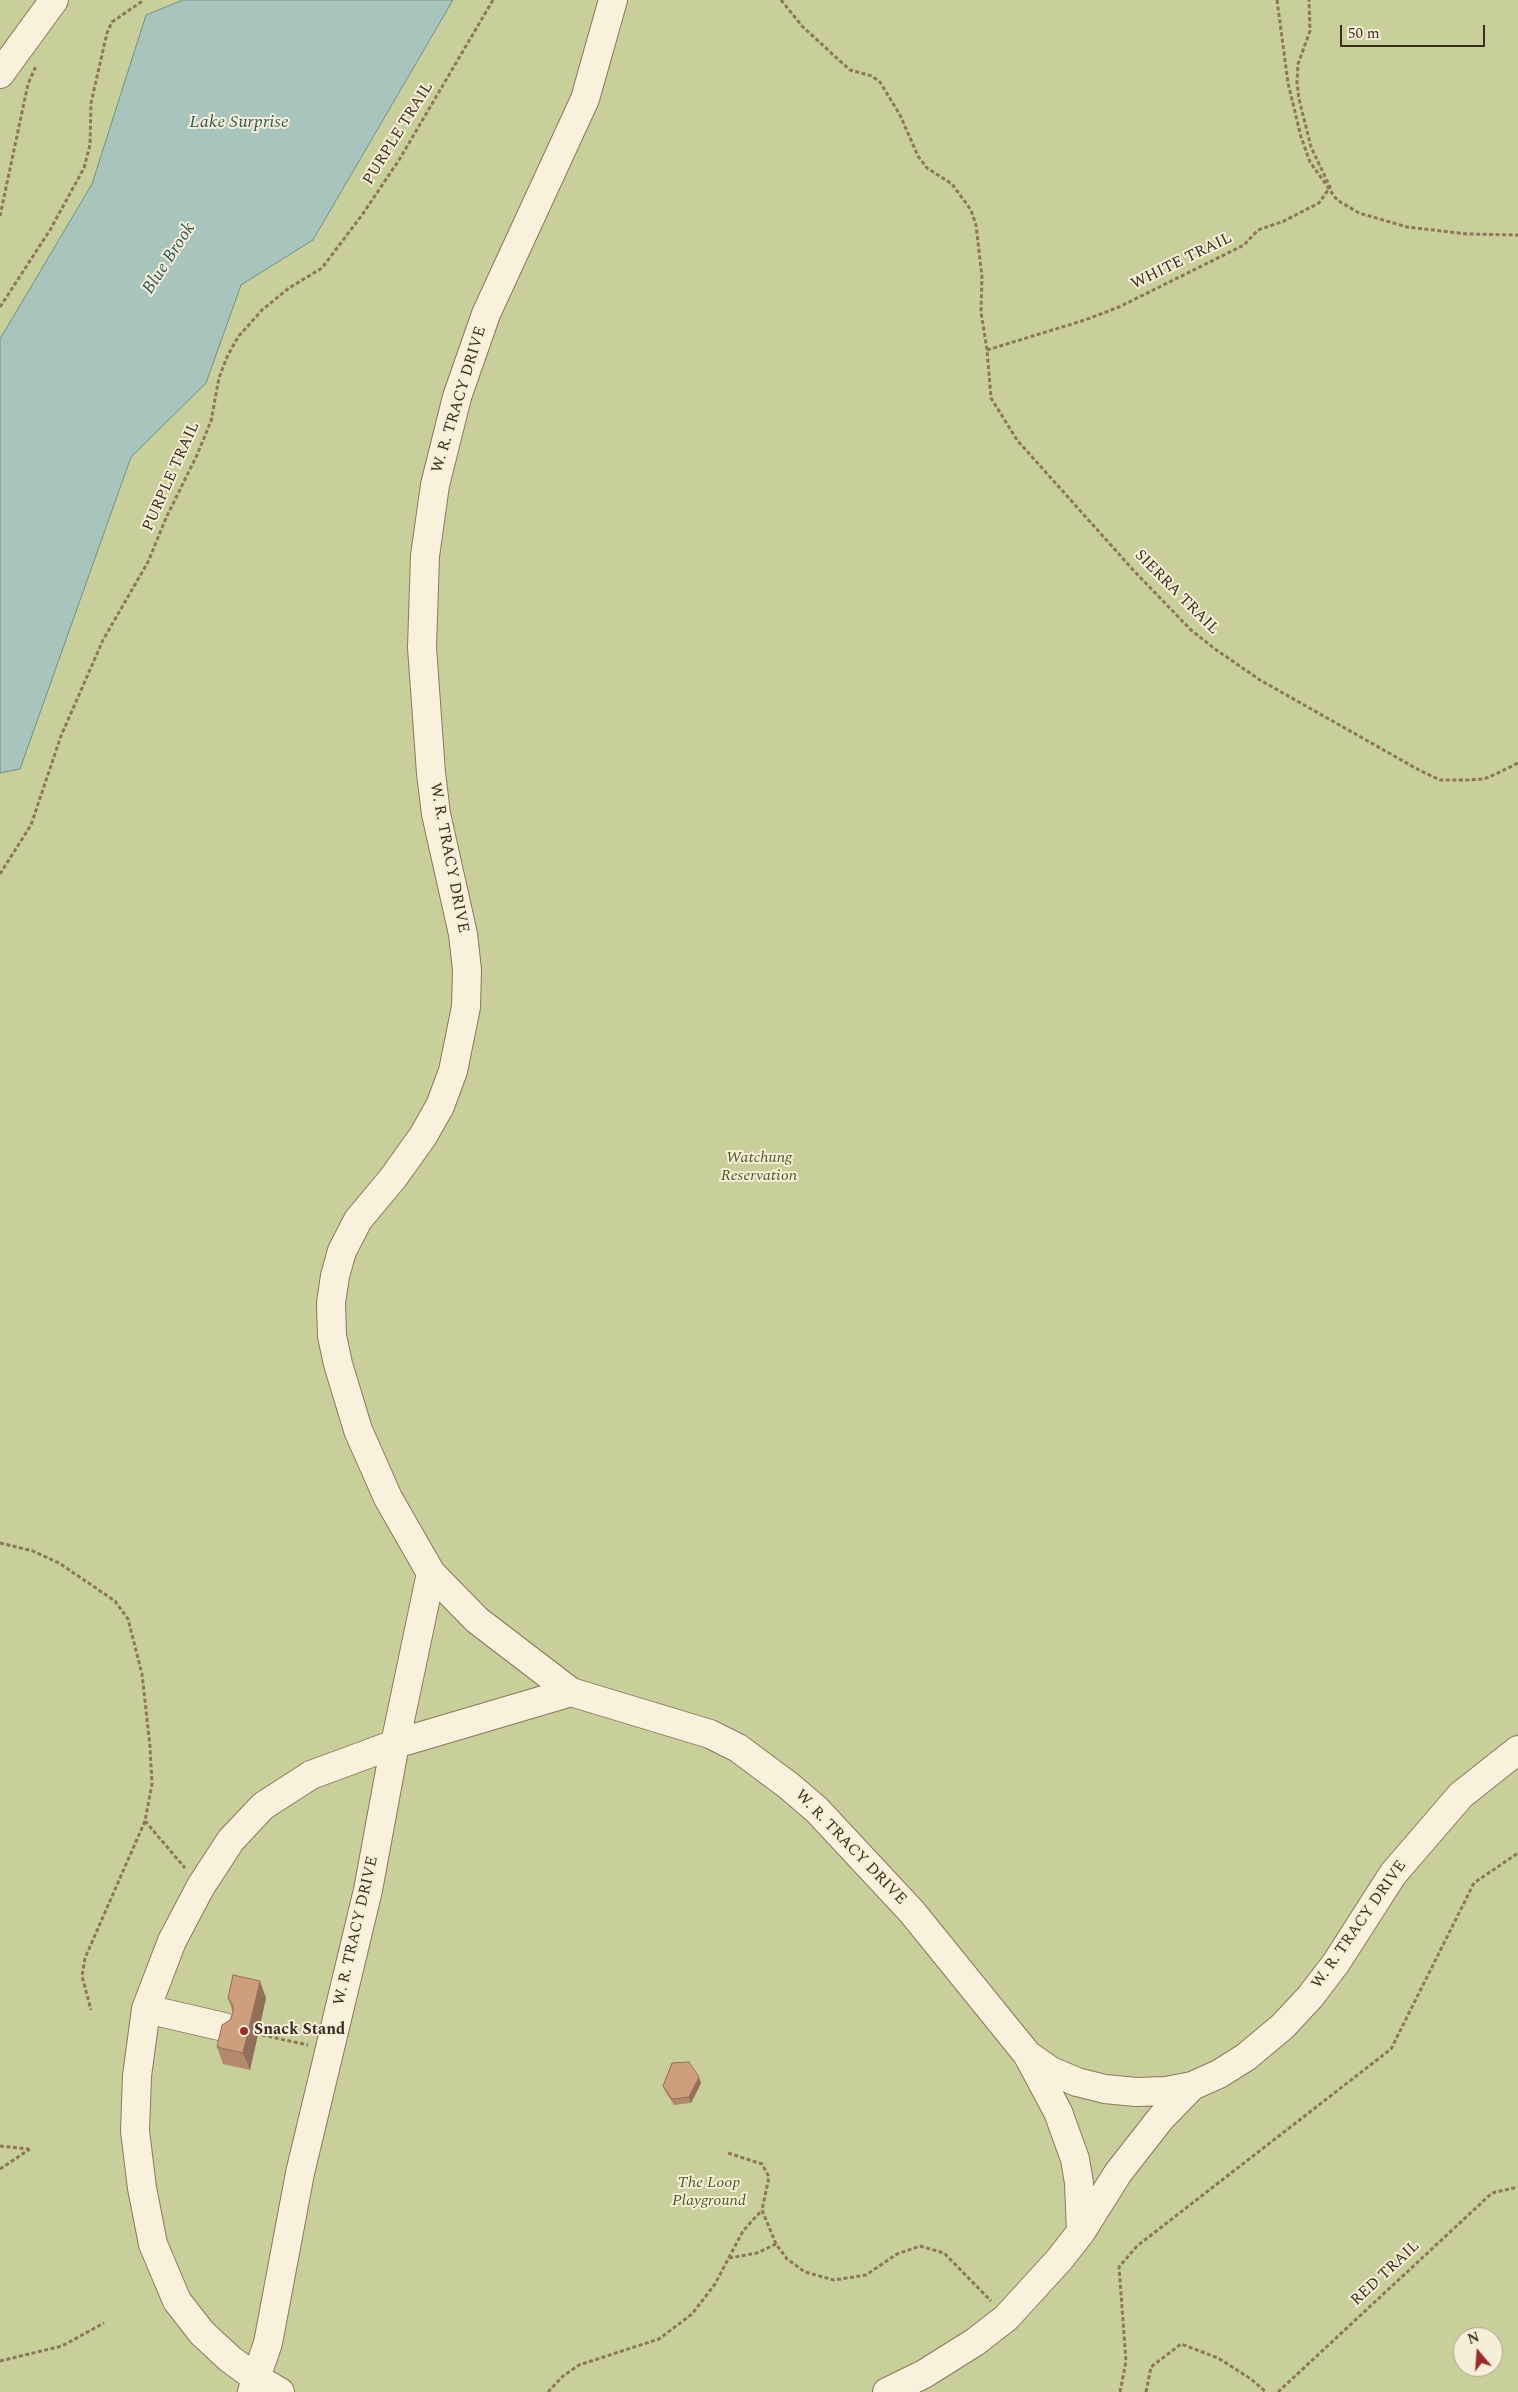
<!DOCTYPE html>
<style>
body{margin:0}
#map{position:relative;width:1518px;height:2392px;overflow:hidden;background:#f0e4c8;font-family:Spectral,serif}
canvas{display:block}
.north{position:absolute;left:1453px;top:2327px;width:50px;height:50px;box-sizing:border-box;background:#f7eed8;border:1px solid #ada18e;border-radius:50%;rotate:342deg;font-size:14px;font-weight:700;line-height:20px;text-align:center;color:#3d2e20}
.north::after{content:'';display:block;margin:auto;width:18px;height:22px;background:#9e2a2b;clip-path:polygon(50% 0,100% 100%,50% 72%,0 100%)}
.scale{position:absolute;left:1340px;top:25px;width:145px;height:22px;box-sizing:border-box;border:2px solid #3d2e20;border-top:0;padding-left:6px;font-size:15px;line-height:18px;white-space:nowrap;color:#3d2e20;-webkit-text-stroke:4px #f7eed8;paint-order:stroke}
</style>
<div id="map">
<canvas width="1518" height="2392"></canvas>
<div class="north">N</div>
<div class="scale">50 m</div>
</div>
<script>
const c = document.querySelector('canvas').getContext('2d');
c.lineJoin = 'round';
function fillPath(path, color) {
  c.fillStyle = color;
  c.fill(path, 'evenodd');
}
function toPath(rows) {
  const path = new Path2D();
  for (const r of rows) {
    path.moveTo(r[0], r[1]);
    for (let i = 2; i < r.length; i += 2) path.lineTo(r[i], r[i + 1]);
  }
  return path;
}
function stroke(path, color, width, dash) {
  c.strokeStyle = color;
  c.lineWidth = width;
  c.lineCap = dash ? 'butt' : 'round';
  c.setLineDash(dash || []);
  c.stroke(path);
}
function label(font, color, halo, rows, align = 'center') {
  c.font = font + ' Spectral,serif';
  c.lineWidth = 4;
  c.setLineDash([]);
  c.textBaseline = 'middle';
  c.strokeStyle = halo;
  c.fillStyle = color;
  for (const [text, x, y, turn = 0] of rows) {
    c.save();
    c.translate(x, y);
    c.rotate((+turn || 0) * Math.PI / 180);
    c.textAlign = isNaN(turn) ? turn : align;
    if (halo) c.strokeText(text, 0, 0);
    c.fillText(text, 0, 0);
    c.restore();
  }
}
fillPath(toPath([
 [0,0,1518,0,1518,2392,0,2392],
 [1463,2337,1493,2337,1493,2367,1463,2367]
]), '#c9cf9b');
const water = toPath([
 [183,0,453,0,313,240,241,285,206,383,131,457,20,769,0,773,0,339,92,184,146,15,183,0]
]);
fillPath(water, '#a9c4bc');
stroke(water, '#6f938a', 1);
const minor = toPath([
 [613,0,585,99,486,314,457,397,435,485,425,556,422,647,431,773,436,814,463,934,467,970,466,1007,453,1071,440,1106,423,1136,393,1178,358,1220,342,1251,335,1276,331,1303,332,1336,338,1364,358,1430,388,1498,431,1573,477,1620,571,1692,710,1734,738,1748,789,1786,817,1810,912,1912,1027,2054,1058,2112,1075,2159,1079,2183,1081,2232],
 [0,74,54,0],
 [146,2009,224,2027],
 [1028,2055,1051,2071,1077,2082,1105,2089,1136,2092,1166,2091,1192,2086,1219,2074,1246,2057,1283,2026,1310,1997,1336,1963,1393,1874,1461,1795,1518,1750],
 [252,2392,256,2378,230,2359,202,2333,177,2301,153,2244,142,2188,135,2131,137,2076,146,2009,172,1941,201,1886,231,1840,263,1806,311,1775,395,1744,571,1692],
 [280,2392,256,2378,268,2343,300,2173,368,1890,395,1744,431,1573],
 [887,2392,924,2374,975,2342,1006,2318,1059,2260,1081,2232,1118,2173,1161,2118,1192,2086]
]);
stroke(minor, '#8d765c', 30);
stroke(toPath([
 [781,0,802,26,841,62,850,70,872,76,880,82,900,115,918,156,927,168,952,184,971,210,976,225,982,277,981,312,987,350,991,398,1017,440,1135,572,1191,630,1215,649,1260,680,1419,770,1440,780,1469,780,1484,779,1496,774,1518,763],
 [1277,0,1288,83,1301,137,1310,162,1337,200,1359,213,1407,227,1468,234,1518,235],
 [0,216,28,84,36,66],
 [0,307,50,230,84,168,90,145,91,103,107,33,112,22,144,0],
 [987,350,1085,320,1119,307,1244,245,1258,230,1284,221,1319,203,1330,187,1311,147,1299,99,1297,82,1298,64,1310,31,1309,0],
 [0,874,31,825,61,736,103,640,148,562,166,518,197,455,211,421,219,378,227,357,238,337,262,310,289,288,322,268,362,215,399,160,493,0],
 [0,1543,33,1551,59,1563,115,1601,128,1619,142,1674,150,1746,152,1784,145,1821,85,1958,82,1976,91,2010],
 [145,1821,185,1868],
 [262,2035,308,2045],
 [0,2146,29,2149],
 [728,2153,762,2164,769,2177,762,2210,776,2244,787,2259,805,2272,834,2280,866,2275,897,2254,920,2246,944,2253,991,2301],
 [0,2169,30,2149],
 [729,2258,757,2253,776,2244],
 [0,2361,62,2346,104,2323],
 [548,2392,563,2376,579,2365,659,2339,692,2314,715,2284,743,2231,762,2210],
 [1120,2392,1126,2361,1119,2267,1137,2246,1391,2049,1474,1883,1518,1853],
 [1146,2392,1151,2367,1181,2344,1218,2358,1251,2379,1266,2392],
 [1278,2392,1492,2193,1518,2187]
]), '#8d765c', 3, [4, 2.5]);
stroke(minor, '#faf1dc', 28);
fillPath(toPath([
 [228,1998,266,1998,250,2070,223,2064,217,2047,233,2013],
 [701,2083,691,2103,674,2105,665,2091,663,2086]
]), '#b2896c');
fillPath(toPath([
 [260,1981,266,1998,250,2070,243,2053],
 [699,2077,701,2083,691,2103,689,2097]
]), '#916f58');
const building = toPath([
 [233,1975,260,1981,243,2053,217,2047,222,2025,230,2020,233,2013,233,2005,228,1998,233,1975],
 [689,2062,699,2077,689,2097,672,2099,663,2086,672,2063,689,2062]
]);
fillPath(building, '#cf9f7d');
stroke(building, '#916f58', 1);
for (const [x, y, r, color] of [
 [244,2031,5,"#9e2a2b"]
]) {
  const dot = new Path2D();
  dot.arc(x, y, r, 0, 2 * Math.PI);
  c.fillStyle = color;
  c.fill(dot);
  stroke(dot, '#f7eed8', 2);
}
label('16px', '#3d2e20', '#f7eed8', [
 ["PURPLE TRAIL",399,134,-58],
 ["WHITE TRAIL",1182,262,-26],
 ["W. R. TRACY DRIVE",460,400,-73],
 ["PURPLE TRAIL",172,477,-66],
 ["SIERRA TRAIL",1176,593,45],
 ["W. R. TRACY DRIVE",448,858,79],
 ["W. R. TRACY DRIVE",850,1848,46],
 ["W. R. TRACY DRIVE",1360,1925,-55],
 ["W. R. TRACY DRIVE",357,1931,-77],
 ["RED TRAIL",1386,2274,-43]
]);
label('italic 16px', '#4d5a26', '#f7eed8', [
 ["Watchung",759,1159],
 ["Reservation",759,1177],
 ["The Loop",709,2184],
 ["Playground",709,2202]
]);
label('bold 16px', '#3d2e20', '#f7eed8', [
 ["Snack Stand",254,2031]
], 'left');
label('italic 18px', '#2f5d5a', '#f7eed8', [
 ["Lake Surprise",239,123],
 ["Blue Brook",170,259,-57]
]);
</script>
